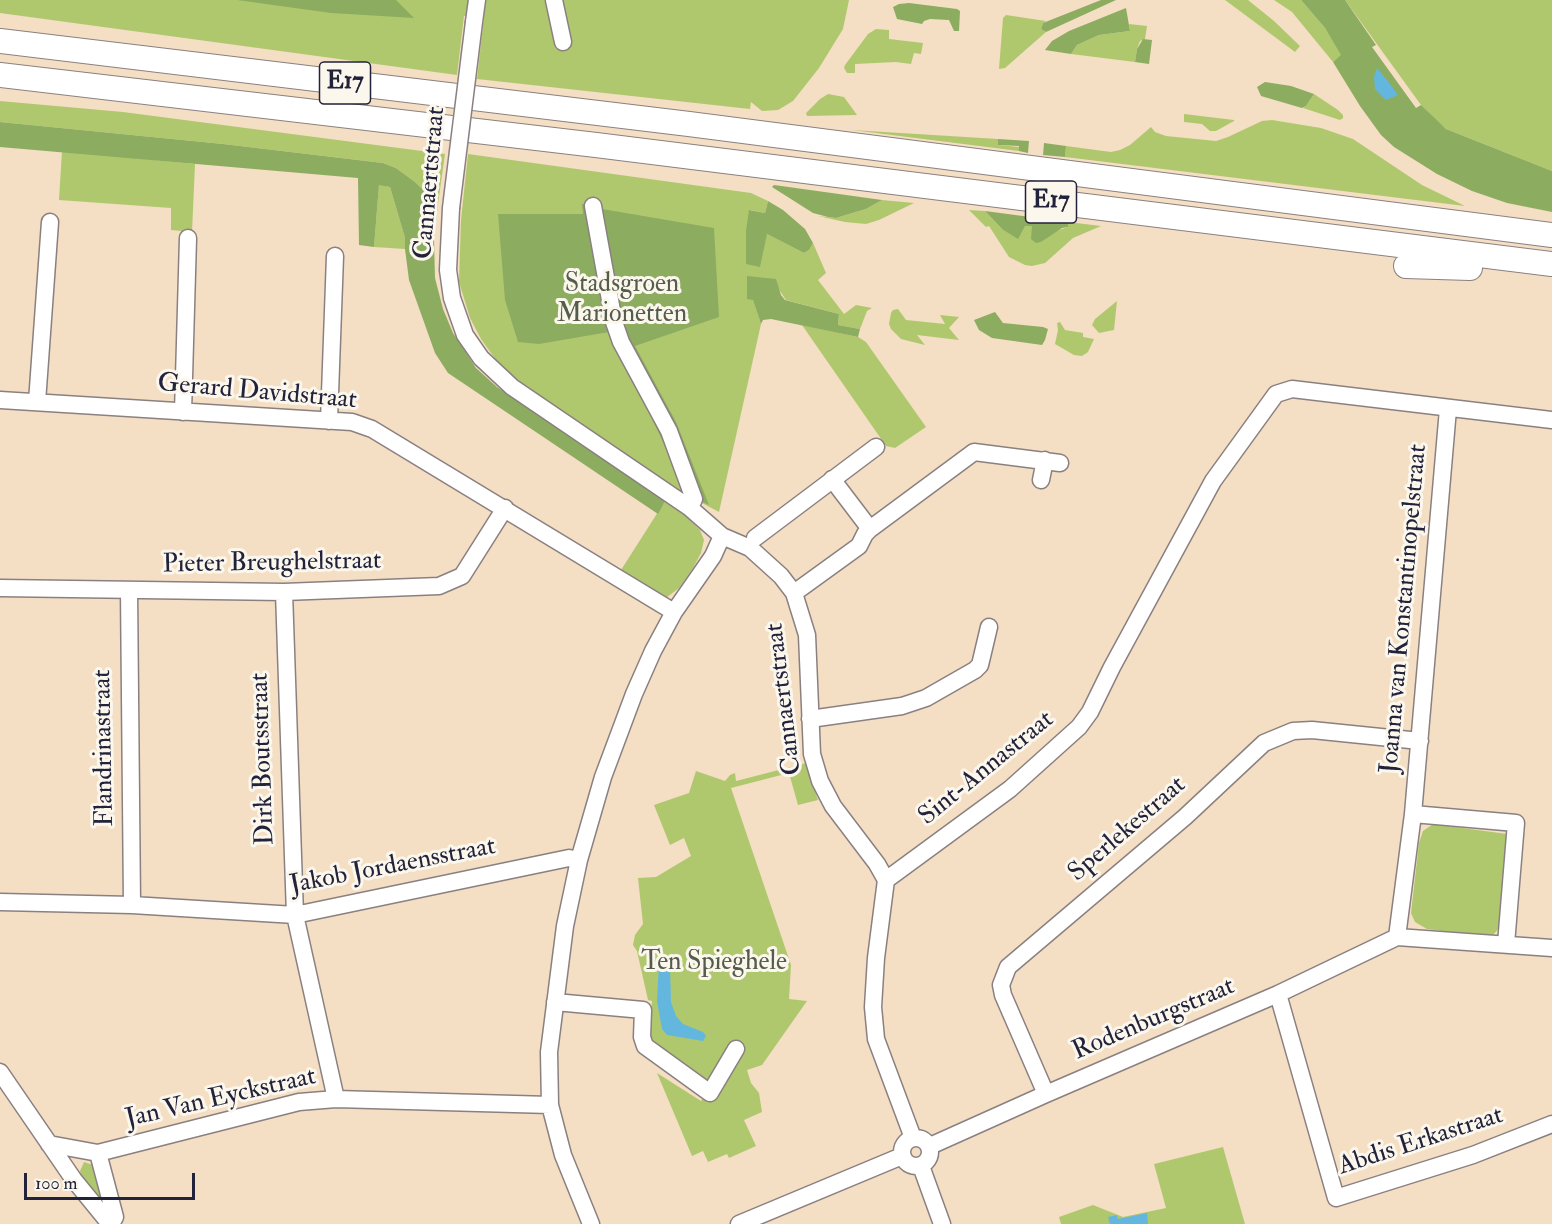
<!DOCTYPE html>
<style>
body{margin:0}
#map{position:relative;width:1552px;height:1224px;overflow:hidden;background:#f4dec4;font-family:"IM FELL Double Pica",serif}
canvas{display:block}
.scale{position:absolute;left:24px;top:1173px;width:171px;height:27px;box-sizing:border-box;border:3px solid #22223b;border-top:0;padding-left:8px;font-size:18px;line-height:21px;white-space:nowrap;color:#22223b;-webkit-text-stroke:4px #fbf7ec;paint-order:stroke}
</style>
<div id="map">
<canvas width="1552" height="1224"></canvas>
<div class="scale">100 m</div>
</div>
<script>
const c = document.querySelector('canvas').getContext('2d');
c.lineJoin = 'round';
function fillPath(path, color) {
  c.fillStyle = color;
  c.fill(path, 'evenodd');
}
function toPath(rows) {
  const path = new Path2D();
  for (const r of rows) {
    if (r.length === 3) {
      path.moveTo(r[0] + r[2], r[1]);
      path.arc(r[0], r[1], r[2], 0, 2 * Math.PI);
      continue;
    }
    path.moveTo(r[0], r[1]);
    for (let i = 2; i < r.length; i += 2) path.lineTo(r[i], r[i + 1]);
  }
  return path;
}
function stroke(path, color, width, dash) {
  c.strokeStyle = color;
  c.lineWidth = width;
  c.lineCap = dash ? 'butt' : 'round';
  c.setLineDash(dash || []);
  c.stroke(path);
}
function label(font, color, halo, rows, align = 'center') {
  c.font = font + ' "IM FELL Double Pica",serif';
  c.lineWidth = 6;
  c.setLineDash([]);
  c.textBaseline = 'middle';
  c.strokeStyle = halo;
  c.fillStyle = color;
  for (const [text, x, y, turn = 0] of rows) {
    c.save();
    c.translate(x, y);
    c.rotate((+turn || 0) * Math.PI / 180);
    c.textAlign = isNaN(turn) ? turn : align;
    if (halo) c.strokeText(text, 0, 0);
    c.fillText(text, 0, 0);
    c.restore();
  }
}
fillPath(toPath([
 [0,0,849,0,843,29,819,68,793,101,778,110,762,111,751,102,750,109,477,79,484,17,464,16,457,75,0,13],
 [1225,0,1248,0,1274,21,1300,46,1295,52],
 [1274,0,1301,0,1325,28,1342,55,1333,62,1292,12],
 [1345,0,1552,0,1552,171,1446,129,1436,121,1421,105],
 [1006,15,1046,21,1043,23,1041,29,1046,32,1005,68,999,69,1003,18],
 [1129,24,1147,26,1145,39,1140,41,1137,49,1135,62,1071,54,1077,45,1099,35,1130,31],
 [876,29,889,30,889,39,923,43,921,54,914,53,911,64,896,62,855,64,855,73,847,73,844,68,845,65,868,34],
 [828,94,844,97,857,115,807,116,806,113,820,99],
 [1314,94,1338,110,1343,115,1343,118,1340,120,1303,108,1306,106],
 [0,101,123,112,445,154,438,204,415,182,396,168,383,163,223,144,0,122],
 [1184,114,1234,120,1234,121,1216,131,1210,131,1202,124,1184,122],
 [1272,120,1321,128,1353,139,1422,185,1465,206,1065,157,1066,146,1111,152,1120,150,1130,145,1151,127,1155,132,1166,136,1216,141,1228,137,1262,121],
 [852,130,998,139,998,145,1019,147,1019,151],
 [62,151,195,164,192,232,171,230,171,208,59,200],
 [468,154,751,193,768,201,765,213,750,210,767,234,804,253,809,250,813,243,826,273,818,280,844,314,856,305,872,308,867,311,860,329,838,325,839,314,786,300,778,288,753,299,761,324,719,512,685,494,522,384,496,360,481,339,470,318,459,282,461,220],
 [379,184,390,187,405,238,405,249,374,247],
 [882,200,914,203,879,220,866,224,845,222,818,216,836,218,866,209],
 [969,210,985,211,1002,229,1022,229,1025,225,1033,225,1041,242,1053,232,1068,227,1068,222,1101,226,1073,238,1045,263,1032,266,1025,265,1009,257,989,226,986,227],
 [1117,301,1114,330,1099,333,1092,325,1095,319],
 [898,309,906,320,945,324,940,315,959,317,949,328,959,340,917,335,925,345,901,339,891,329,889,324,891,313,893,310],
 [1060,322,1065,330,1083,333,1083,337,1094,339,1088,352,1082,356,1074,355,1055,344,1058,330,1057,323],
 [802,325,858,337,866,342,926,427,895,448,886,446],
 [665,501,682,512,700,530,704,540,701,553,693,568,679,588,666,598,621,570],
 [806,763,818,800,798,805,789,773,731,788,791,965,789,999,807,1001,762,1065,747,1070,751,1083,759,1093,762,1112,744,1120,756,1146,729,1158,727,1154,708,1162,703,1151,692,1156,657,1073,701,1101,706,1094,648,1037,652,1001,648,1000,637,951,633,945,635,935,643,924,638,878,656,877,691,856,684,838,670,845,654,805,689,793,696,771,725,781,730,775,735,773,736,781],
 [1433,824,1507,834,1500,927,1493,935,1480,936,1427,929,1415,922,1411,913,1419,843,1423,831],
 [1223,1147,1245,1224,1061,1224,1059,1217,1093,1205,1123,1217,1166,1208,1154,1164],
 [84,1162,93,1165,105,1206,82,1180,80,1171]
]), '#b0c86d');
fillPath(toPath([
 [237,0,396,0,414,18,331,13],
 [1101,0,1116,0,1046,32,1041,29,1043,23],
 [1301,0,1345,0,1376,45,1372,47,1416,108,1421,105,1446,129,1552,171,1552,212,1507,203,1472,191,1437,174,1394,147,1381,135,1360,106,1333,62,1341,55,1325,28],
 [909,3,957,9,960,11,959,31,954,31,949,20,930,19,924,21,922,24,897,19,893,7,899,4],
 [1126,8,1130,31,1099,35,1077,45,1071,54,1045,50,1052,41,1069,31],
 [1143,39,1152,40,1149,64,1135,62,1137,49],
 [1265,82,1291,86,1314,94,1306,106,1302,108,1261,96,1257,87],
 [0,122,223,144,383,163,396,168,415,182,438,204,434,239,435,278,443,309,453,333,476,368,497,387,665,501,658,514,448,373,435,353,409,280,405,249,405,238,390,187,379,185,374,247,359,245,358,178,0,147],
 [998,139,1029,141,1028,153,1019,151,1019,146,998,145],
 [1044,143,1066,146,1065,157,1043,155],
 [774,185,882,200,866,209,836,218,828,217,813,213,772,187],
 [768,201,783,210,805,229,813,243,809,250,804,253,767,234,760,267,746,264,746,231,749,210,765,213],
 [601,203,602,209,714,228,719,317,635,346,676,422,709,505,685,494,668,452,640,394,610,339,609,332,539,344,518,342,505,300,498,214,583,214,582,204],
 [985,211,1068,222,1068,227,1062,228,1041,242,1036,243,1031,239,1032,226,1025,226,1018,239,1002,229],
 [747,276,776,279,781,295,785,300,839,314,838,325,860,329,858,337,771,319,763,320,761,324,753,300,747,299],
 [995,312,1003,323,1043,327,1048,329,1045,340,1042,345,992,338,979,330,974,320]
]), '#8cac60');
fillPath(toPath([
 [1377,68,1390,84,1398,95,1386,100,1375,89,1374,77],
 [663,962,670,965,671,1002,676,1016,683,1024,703,1032,706,1036,703,1041,667,1035,662,1029,657,1001,659,963],
 [1147,1213,1148,1224,1110,1224,1108,1217,1117,1215,1118,1219]
]), '#63b7df');
const minor = toPath([
 [554,0,563,42],
 [474,22,477,0],
 [593,206,614,322,621,342,669,431,694,499,690,508],
 [451,208,448,270,452,298,465,335,481,358,512,387,690,508,722,536,750,548,781,576,794,593,807,635,812,754,820,781,833,806,877,864,886,880],
 [0,400,352,422,372,429,674,612],
 [37,402,50,222],
 [183,412,188,238],
 [329,421,335,256],
 [1041,480,1045,460],
 [870,529,974,452,1060,463],
 [755,538,876,447],
 [0,588,284,592,439,586,462,576,505,508],
 [129,590,132,905],
 [284,592,295,915,336,1099],
 [794,593,859,546,865,534,870,529,832,479],
 [810,719,902,706,926,698,975,670,980,665,989,627],
 [1413,814,1516,823,1506,944],
 [0,902,132,905,295,915,569,858,579,860],
 [1397,937,1413,814,1448,409],
 [1278,994,1336,1198,1473,1155,1552,1124],
 [555,1002,643,1010,642,1037,645,1046,710,1093,736,1049],
 [0,1072,74,1180,110,1224],
 [1046,1094,1003,995,1001,985,1008,967,1185,817,1264,743,1293,731,1312,730,1420,741],
 [916,1152,14],
 [913,1138,876,1039,873,1007,876,958,886,880,1010,789,1079,727,1090,712,1112,667,1213,481,1276,394,1292,389,1552,420],
 [49,1144,98,1153,299,1102,336,1099,550,1105],
 [930,1146,1046,1094,1278,994,1397,937,1552,948],
 [98,1153,115,1217,111,1224],
 [921,1166,942,1224],
 [591,1224,563,1155,550,1105,549,1052,565,926,579,860,603,777,634,694,653,651,674,612,713,556,722,536],
 [739,1224,902,1156]
]);
const highway = toPath([
 [0,41,689,124,1552,235],
 [0,75,596,145,1552,264],
 [1406,266,1470,268]
]);
stroke(minor, '#8b8080', 19);
stroke(highway, '#8b8080', 26);
stroke(minor, '#fff', 16);
stroke(highway, '#fff', 24);
const minorBridge = toPath([
 [451,208,474,22]
]);
stroke(minorBridge, '#8b8080', 19, []);
stroke(minorBridge, '#fff', 16);
for (const [x, y, w] of [
 [345,83,51],
 [1051,202,51]
]) {
  const box = new Path2D();
  box.roundRect(x - w / 2, y - 21, w, 42, 4.5);
  c.fillStyle = '#fbf7ec';
  c.fill(box);
  stroke(box, '#22223b', 1.5);
}
label('bold 24px', '#22223b', null, [
 ["E17",345,83],
 ["E17",1051,202]
]);
label('26px', '#22223b', '#fbf7ec', [
 ["Cannaertstraat",431,183,-85],
 ["Gerard Davidstraat",257,393,5],
 ["Pieter Breughelstraat",272,564,-1],
 ["Joanna van Konstantinopelstraat",1405,609,-85],
 ["Cannaertstraat",785,699,-97],
 ["Flandrinastraat",105,748,-91],
 ["Dirk Boutsstraat",264,759,-92],
 ["Sint-Annastraat",987,769,-39],
 ["Sperlekestraat",1128,830,-41],
 ["Jakob Jordaensstraat",393,867,-11],
 ["Rodenburgstraat",1154,1020,-23],
 ["Jan Van Eyckstraat",221,1099,-13],
 ["Abdis Erkastraat",1421,1142,-18]
]);
label('26px', '#545c4c', '#fbf7ec', [
 ["Stadsgroen",622,285],
 ["Marionetten",622,315],
 ["Ten Spieghele",714,963]
]);
</script>
